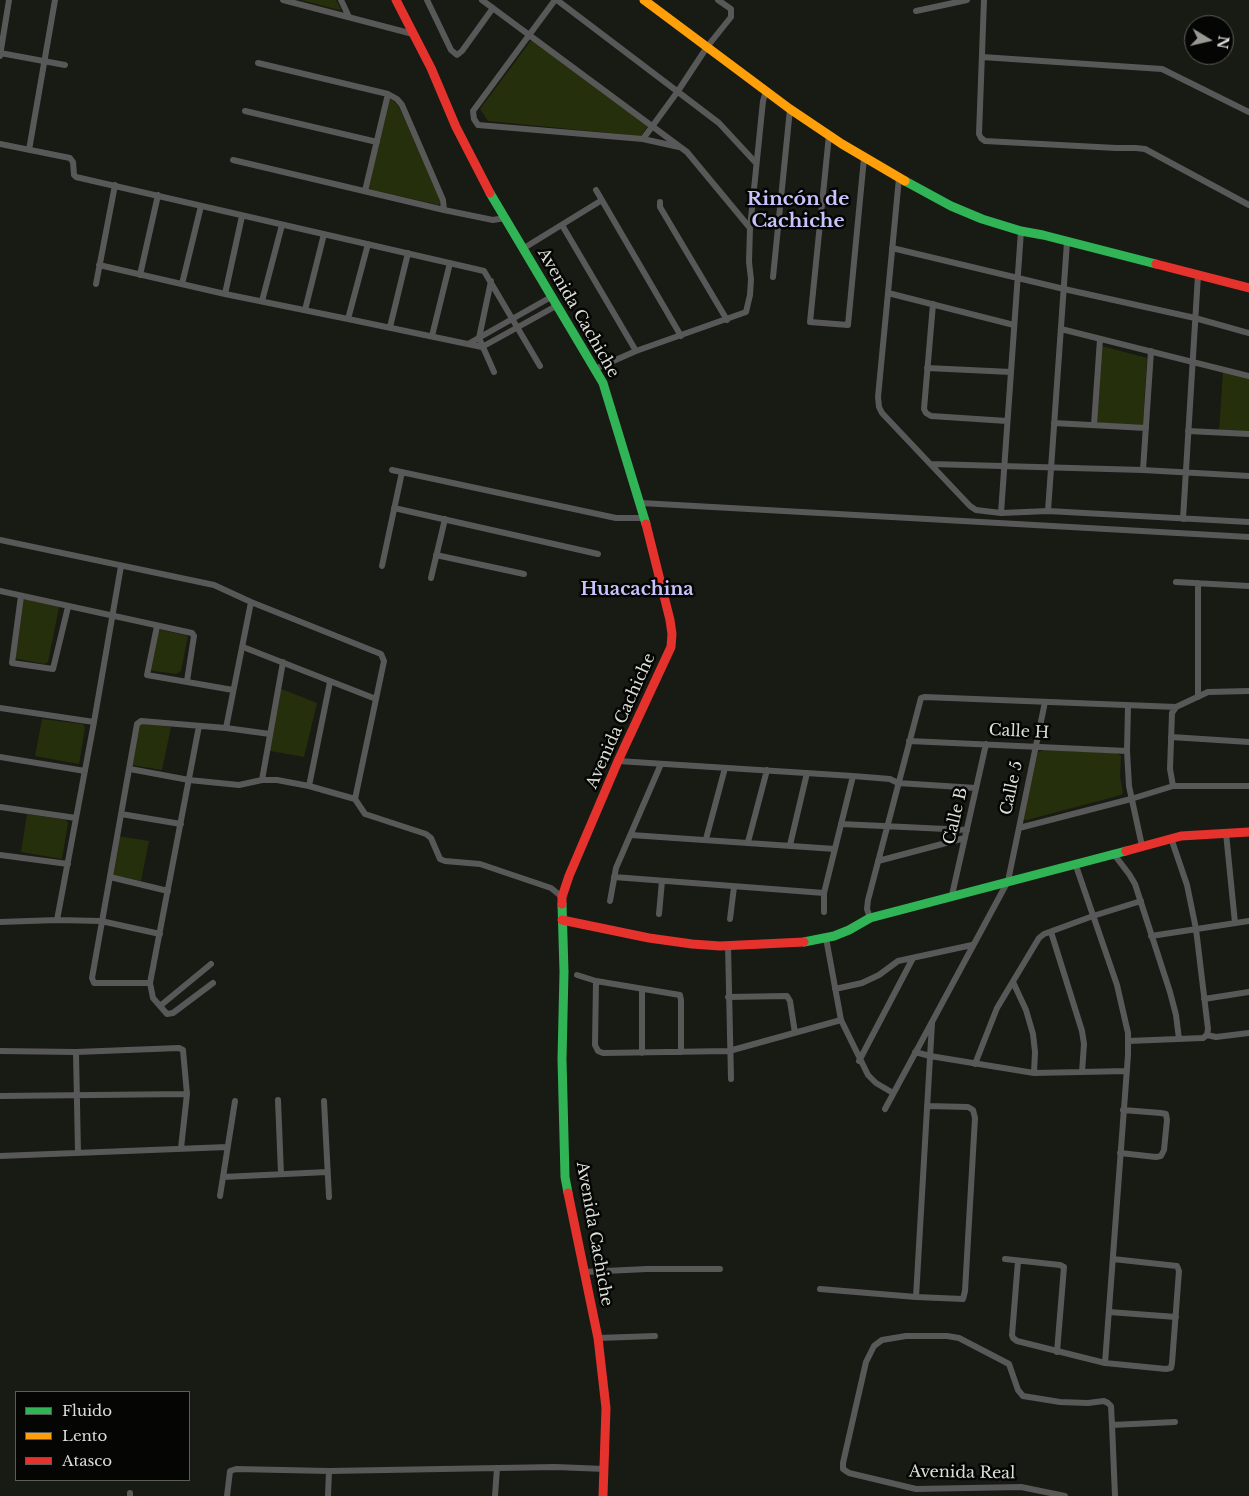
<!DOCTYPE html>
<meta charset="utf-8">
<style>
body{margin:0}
#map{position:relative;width:1249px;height:1496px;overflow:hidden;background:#181a14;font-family:"Libre Baskerville",serif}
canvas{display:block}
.legend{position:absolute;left:15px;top:1391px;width:175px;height:90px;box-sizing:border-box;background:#050603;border:1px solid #5b5d58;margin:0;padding:6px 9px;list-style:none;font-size:15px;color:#dcdfd7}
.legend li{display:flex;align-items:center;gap:10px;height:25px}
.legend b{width:25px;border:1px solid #5b5d58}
.north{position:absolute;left:1184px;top:15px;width:50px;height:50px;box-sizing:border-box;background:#050603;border:1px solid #5b5d58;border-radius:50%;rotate:99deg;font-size:14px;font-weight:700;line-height:20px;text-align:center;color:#dcdfd7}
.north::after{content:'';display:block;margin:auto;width:18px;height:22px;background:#979a93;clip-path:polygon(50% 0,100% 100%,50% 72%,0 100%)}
</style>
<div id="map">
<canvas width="1249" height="1496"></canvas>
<ul class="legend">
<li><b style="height:6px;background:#30b455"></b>Fluido</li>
<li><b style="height:6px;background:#ff9f0a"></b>Lento</li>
<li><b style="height:6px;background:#e5322d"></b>Atasco</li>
</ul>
<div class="north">N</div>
</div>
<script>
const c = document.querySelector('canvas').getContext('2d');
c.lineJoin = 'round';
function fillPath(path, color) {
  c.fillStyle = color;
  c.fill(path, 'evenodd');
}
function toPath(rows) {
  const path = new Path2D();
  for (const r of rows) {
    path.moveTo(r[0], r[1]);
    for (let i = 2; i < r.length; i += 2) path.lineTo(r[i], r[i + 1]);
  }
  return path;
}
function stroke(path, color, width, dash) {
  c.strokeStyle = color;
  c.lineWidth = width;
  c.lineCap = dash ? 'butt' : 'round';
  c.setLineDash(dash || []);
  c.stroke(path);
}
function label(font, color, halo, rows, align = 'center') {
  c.font = font + ' "Libre Baskerville",serif';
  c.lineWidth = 5;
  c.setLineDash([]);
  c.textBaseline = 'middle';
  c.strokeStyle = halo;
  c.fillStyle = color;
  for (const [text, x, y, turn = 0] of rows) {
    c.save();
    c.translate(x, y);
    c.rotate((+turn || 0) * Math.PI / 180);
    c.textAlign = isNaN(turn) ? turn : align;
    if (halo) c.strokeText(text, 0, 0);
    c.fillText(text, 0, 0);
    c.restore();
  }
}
fillPath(toPath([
 [301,0,336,0,341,9,339,10],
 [532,39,648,126,641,136,488,121,480,109],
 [392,99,399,107,441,201,439,205,369,189,367,187,388,101],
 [1102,346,1147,358,1143,425,1096,423],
 [1223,371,1249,378,1249,432,1219,431],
 [25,599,59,607,48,662,44,664,13,658,21,601],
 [158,629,188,636,181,671,176,674,149,670],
 [279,688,317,703,304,757,265,750],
 [42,719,83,724,85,728,79,764,35,756],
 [139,723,171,727,162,770,132,765],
 [1044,750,1117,753,1121,756,1120,776,1123,793,1121,795,1027,820,1023,819,1038,752],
 [27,814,66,820,68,823,62,859,21,852],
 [118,836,149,841,141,881,111,874]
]), '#252f0c');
stroke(toPath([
 [283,0,413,34],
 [341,0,349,17],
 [427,0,451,50,457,55,462,51,493,8],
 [482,0,687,152,750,228],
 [555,0,473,111,474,119,478,125,643,139,679,147],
 [557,0,719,123,756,163],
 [984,0,979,134,981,138,985,141,1116,148,1136,148,1145,149,1249,205],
 [916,11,967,0],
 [0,53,65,65],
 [0,56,9,0],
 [982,57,1162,69,1249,112],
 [258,63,388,94,397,99,402,105,443,200,444,210],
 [245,111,377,142],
 [829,135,810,322,848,325,864,158],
 [643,139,678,91,707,47,731,17,731,9,718,0],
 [0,144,70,158,73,162,74,175,76,177,484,271,540,366],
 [29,150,55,0],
 [233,160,444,210,493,220,505,218],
 [899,178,878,397,879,407,882,413,970,506,976,510,1001,513,1048,511,1249,522],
 [596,190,681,336],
 [365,191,388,94],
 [660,202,660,207,727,320],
 [562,225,636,351],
 [524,248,602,200],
 [892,248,1064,289,1195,318,1249,333],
 [99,265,225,294,242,216],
 [140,275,158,195],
 [773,277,790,109],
 [491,281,479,338,494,372],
 [96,284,115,185],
 [182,284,201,206],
 [888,293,1014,325],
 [225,294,348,319,368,244],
 [262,301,282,225],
 [933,304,924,409,926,413,931,416,1007,421],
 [305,310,324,234],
 [348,319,482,347,556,306],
 [390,327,408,253],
 [1061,329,1249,376],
 [432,336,450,263],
 [468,344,551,297],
 [927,368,1011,372],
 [595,369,636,351,746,312,750,295,751,279,749,262,750,228,763,101,766,91],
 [1054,423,1146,428],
 [1094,425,1100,339],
 [1188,431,1249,434],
 [931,464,1143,470,1249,476],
 [392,470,616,518,645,518],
 [1143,470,1151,351],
 [641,503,1249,537],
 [394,508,598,554],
 [1048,511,1067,242],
 [1001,513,1021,231],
 [1183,519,1198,275],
 [0,540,214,585,251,602,381,654,384,661,355,799],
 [436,555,524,574],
 [382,566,402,472],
 [431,578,445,519],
 [1176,582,1249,586],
 [0,591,192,633,194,636,187,681],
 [21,596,12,663,53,669,68,607],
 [157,626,147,675,233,690],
 [243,647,376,699],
 [1198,697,1198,583],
 [1128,706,1127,751,1129,786,1142,846],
 [0,708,94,722],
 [199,726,150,983,153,998,167,1014,173,1013,213,983],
 [226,728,251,602],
 [1171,737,1249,742],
 [909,741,1127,751],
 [0,757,85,771],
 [618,761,853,776,890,779,898,783,976,788],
 [130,769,189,780,239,785,262,780,277,780,309,786,355,799,365,814,426,834,431,838,440,859,445,861,480,864,551,888,562,897],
 [262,780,283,662],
 [309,786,330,682],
 [1173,786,1170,769,1172,713,1176,707,1208,692,1249,691],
 [0,807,76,818],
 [121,814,181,824],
 [841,824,967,830],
 [1019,828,1131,799,1173,786,1249,786],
 [1226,833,1235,923],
 [631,835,835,849],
 [706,839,725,768],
 [748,842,767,770],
 [790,845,807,773],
 [1113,853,1129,874,1135,884,1170,992,1176,1015,1179,1039],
 [0,855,68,864],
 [878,861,965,838],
 [1075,863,1117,985,1128,1033,1128,1055,1105,1363],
 [110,877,168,891],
 [614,877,824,893],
 [952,895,986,744],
 [610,901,616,868,661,764],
 [824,912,824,893,853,776],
 [659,914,662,881],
 [870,918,867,909,868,900,921,698,924,697,1176,707],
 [730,919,734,887],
 [57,920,94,722,121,566],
 [0,922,57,920,101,921,160,934],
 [1051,932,1082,1031,1084,1044,1082,1072],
 [1151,936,1249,921],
 [826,938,841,1020,868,1075,876,1083,893,1093],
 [728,945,731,1079],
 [577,975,596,981,680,995,681,1000,681,1052],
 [596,981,595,1045,598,1051,603,1053,729,1051,841,1020],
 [1013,982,1026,1010,1033,1034,1035,1052,1034,1073],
 [150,983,94,983,92,978,137,724,141,721,226,728,270,734],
 [835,989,862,983,879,975,898,961,972,945],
 [642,990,642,1053],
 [728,997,787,996,790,1001,795,1033],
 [1204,999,1249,992],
 [160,1006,211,964],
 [1207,1035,1216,1037,1249,1033],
 [1128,1041,1203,1038,1207,1035,1208,1029,1196,929,1187,885,1171,838],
 [0,1051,76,1052,179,1048,183,1050,187,1094,181,1148],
 [76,1052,78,1153],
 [915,1052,930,1056,1034,1073,1127,1071],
 [859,1061,913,958],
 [975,1064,997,1008,1039,938,1044,934,1093,916,1141,901],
 [0,1096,187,1094],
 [278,1100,281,1174],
 [324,1101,329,1197],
 [885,1109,1008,881,1045,702],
 [1120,1153,1156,1157,1161,1156,1164,1150,1167,1120,1166,1114,1161,1113,1123,1110],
 [0,1156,227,1147],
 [223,1177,327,1172],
 [220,1196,235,1101],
 [1005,1259,1060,1265,1064,1267,1057,1352],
 [1018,1261,1012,1335,1013,1338,1017,1341,1105,1363,1166,1369,1171,1368,1172,1363,1179,1271,1177,1266,1113,1259],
 [584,1272,647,1269,720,1269],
 [820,1289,916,1297,963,1299,965,1291,975,1118,973,1110,968,1107,927,1106],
 [916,1297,932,1023],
 [1109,1312,1176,1317],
 [598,1338,655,1336],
 [1112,1425,1115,1496],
 [130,1496,130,1493],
 [227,1496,230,1471,236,1469,329,1471,555,1467,605,1469],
 [328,1496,329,1471],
 [495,1496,497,1468],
 [1065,1496,1021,1487,916,1489,849,1473,843,1469,843,1463,866,1362,874,1346,882,1340,906,1336,947,1336,959,1338,1009,1364,1018,1390,1023,1396,1060,1402,1088,1403,1104,1401,1108,1403,1111,1406,1112,1425,1175,1422]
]), '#585859', 6);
stroke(toPath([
 [905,181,951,206,982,219,1021,231,1043,235,1156,264],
 [490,193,603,383,646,524],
 [562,904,564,972,562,1059,565,1177,568,1193],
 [804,942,834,936,849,930,870,918,1126,851]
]), '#30b455', 9);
stroke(toPath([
 [644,0,790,109,842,144,905,181]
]), '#ff9f0a', 9);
stroke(toPath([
 [396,0,431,68,456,127,490,193],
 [1156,264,1249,288],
 [1126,851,1181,836,1249,832],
 [562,904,562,897,569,876,618,761,671,647,672,634,670,620,646,524],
 [562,920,649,938,692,944,720,946,804,942],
 [568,1193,598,1338,606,1408,603,1496]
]), '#e5322d', 9);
label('16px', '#dcdfd7', '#050603', [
 ["Avenida Cachiche",578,313,60],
 ["Avenida Cachiche",621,721,-66],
 ["Calle H",1019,732,3],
 ["Calle 5",1012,788,-78],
 ["Calle B",956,816,-77],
 ["Avenida Cachiche",594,1234,80],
 ["Avenida Real",962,1473,1]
]);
label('bold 18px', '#c6c4fe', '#050603', [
 ["Huacachina",637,590]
]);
label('bold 19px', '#c6c4fe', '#050603', [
 ["Rincón de",798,200],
 ["Cachiche",798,222]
]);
</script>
